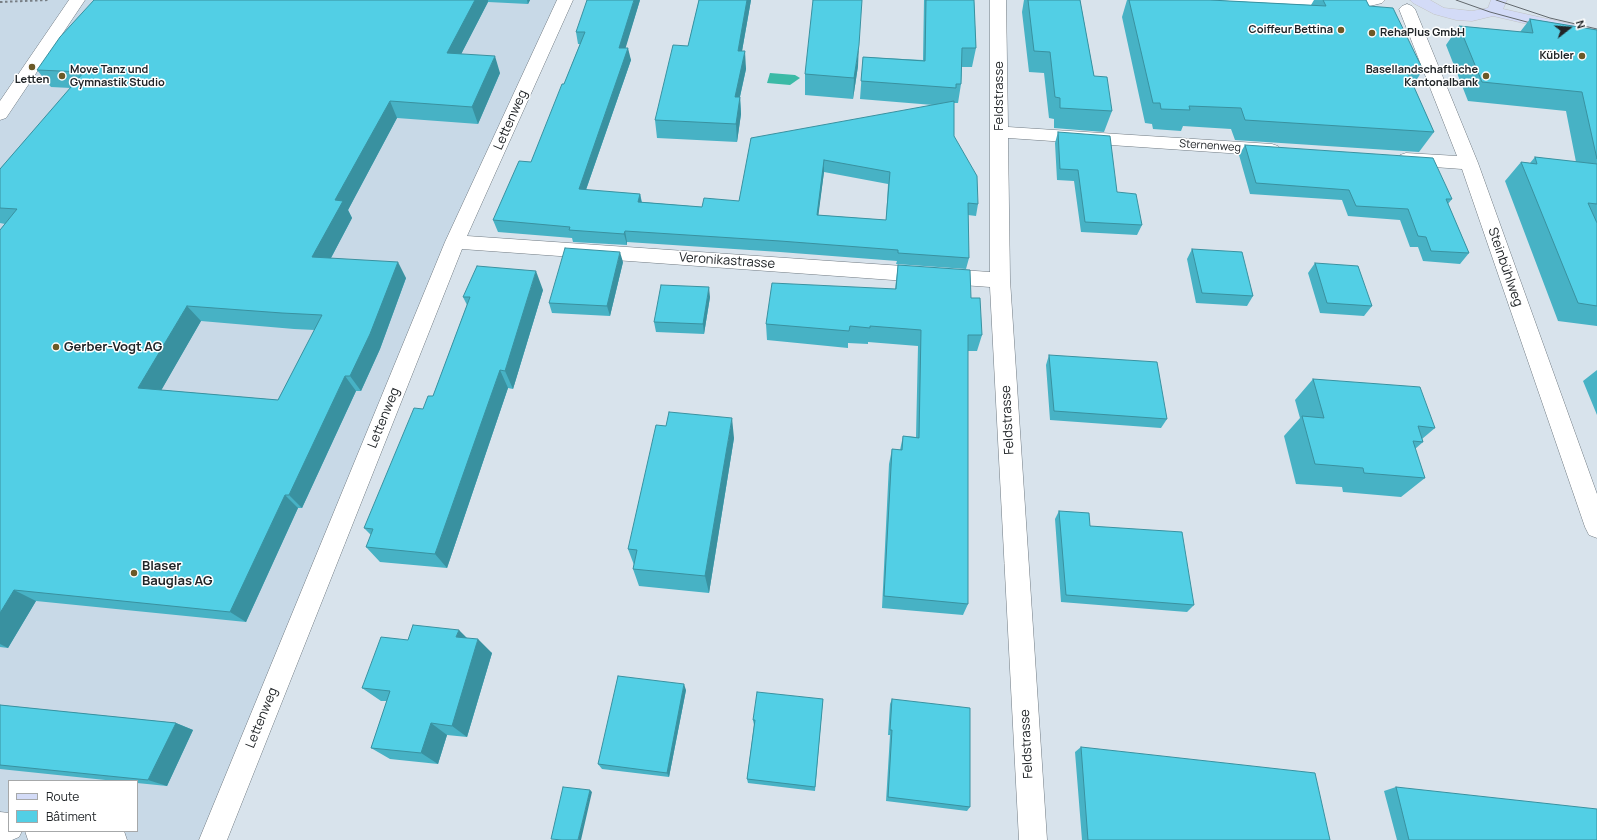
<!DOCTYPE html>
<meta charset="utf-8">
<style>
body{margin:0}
#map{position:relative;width:1597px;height:840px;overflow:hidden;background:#d8e3ec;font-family:Manrope,sans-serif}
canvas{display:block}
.legend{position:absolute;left:8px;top:780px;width:130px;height:52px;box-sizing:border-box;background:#fff;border:1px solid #a6a8a9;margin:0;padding:5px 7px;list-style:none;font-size:12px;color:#212528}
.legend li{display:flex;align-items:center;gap:8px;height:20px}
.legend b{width:20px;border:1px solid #a6a8a9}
.north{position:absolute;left:1549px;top:8px;width:40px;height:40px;-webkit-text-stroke:3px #fff;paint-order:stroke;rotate:73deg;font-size:11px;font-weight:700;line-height:16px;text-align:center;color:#212528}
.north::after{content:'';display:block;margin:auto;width:14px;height:18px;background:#212528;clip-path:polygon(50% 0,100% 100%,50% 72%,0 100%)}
</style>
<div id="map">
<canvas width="1597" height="840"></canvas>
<ul class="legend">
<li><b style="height:5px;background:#d3dbf7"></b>Route</li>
<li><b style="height:11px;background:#52cfe5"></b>Bâtiment</li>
</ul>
<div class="north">N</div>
</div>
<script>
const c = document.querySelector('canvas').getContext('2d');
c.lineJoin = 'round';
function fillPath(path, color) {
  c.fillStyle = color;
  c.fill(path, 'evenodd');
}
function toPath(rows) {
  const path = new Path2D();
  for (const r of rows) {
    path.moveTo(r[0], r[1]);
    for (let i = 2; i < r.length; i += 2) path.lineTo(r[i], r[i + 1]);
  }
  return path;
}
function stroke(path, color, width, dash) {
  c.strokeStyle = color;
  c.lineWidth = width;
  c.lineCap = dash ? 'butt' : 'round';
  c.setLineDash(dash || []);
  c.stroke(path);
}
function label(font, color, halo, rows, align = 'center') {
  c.font = font + ' Manrope,sans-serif';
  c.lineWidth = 3;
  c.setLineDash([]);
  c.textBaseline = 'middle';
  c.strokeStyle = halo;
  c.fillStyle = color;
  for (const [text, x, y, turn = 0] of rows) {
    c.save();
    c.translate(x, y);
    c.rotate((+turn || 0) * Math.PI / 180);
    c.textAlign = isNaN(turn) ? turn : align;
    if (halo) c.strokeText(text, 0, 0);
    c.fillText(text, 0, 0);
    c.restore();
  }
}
fillPath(toPath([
 [0,0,565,0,213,840,0,840],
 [9,781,137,781,137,831,9,831]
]), '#c8d9e7');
fillPath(toPath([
 [770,73,795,75,800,78,790,85,767,83]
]), '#3bbaa6');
const minor = toPath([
 [69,0,85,0,6,118,0,120,0,101,69,0],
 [557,0,573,0,467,236,990,272,990,0,1006,0,1008,127,1272,144,1278,146,1281,150,1278,154,1272,156,1008,138,1010,280,1047,840,1019,840,990,287,462,249,227,840,199,840,445,242,557,0],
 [1221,0,1315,0,1346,2,1356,0,1385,0,1382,3,1350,11,1229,5,1224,3,1221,0],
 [1407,4,1412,6,1415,9,1478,163,1597,494,1597,538,1589,535,1585,527,1462,169,1406,165,1400,163,1397,159,1400,155,1406,153,1457,156,1399,9,1402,6,1407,4],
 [0,812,9,813,9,831,22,831,19,837,12,840,0,840,0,812],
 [25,831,124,831,127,840,28,840,25,831]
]);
const major = toPath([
 [1410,0,1430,0,1444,8,1472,11,1488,8,1491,0,1507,0,1503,9,1597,30,1597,40,1493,16,1472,21,1456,20,1434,14,1413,3,1410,0]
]);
stroke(minor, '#707a82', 1);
stroke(major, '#c1c2c3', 1);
stroke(toPath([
 [0,2,48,0]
]), '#787f85', 2, [2.5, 2.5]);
fillPath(minor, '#fff');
fillPath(major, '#d3dbf7');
stroke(toPath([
 [1456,0,1490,12,1538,25],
 [1496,0,1550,18,1597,29]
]), '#62686d', 1);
fillPath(toPath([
 [94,0,530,0,528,4,488,2,461,54,500,73,478,124,397,118,348,210,352,218,331,258,406,278,380,349,361,391,356,391,302,508,298,508,246,622,36,601,8,648,0,647,0,230,5,224,0,223,0,169,71,88,51,87,37,70],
 [201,321,294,329,315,330,278,400,161,390],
 [640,0,625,48,631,60,586,190,640,194,642,202,702,207,739,201,933,105,860,99,863,57,923,60,924,0,974,0,976,48,972,67,962,67,961,84,958,103,954,103,954,136,978,204,976,216,968,215,969,258,966,269,896,264,897,261,780,252,627,242,627,245,573,242,572,238,498,232,493,220,531,162,564,84,580,44,578,44,576,32],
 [824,172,888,184,886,220,818,215],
 [699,0,751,0,742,51,746,69,740,97,741,114,737,142,657,138,655,120,688,46],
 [1024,0,1080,0,1094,76,1112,111,1104,132,1054,128,1054,119,1049,118,1044,73,1029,72,1022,12],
 [1127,0,1210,0,1311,5,1314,0,1366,0,1369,6,1423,70,1413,85,1434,132,1419,152,1235,140,1231,129,1183,126,1181,131,1153,129,1152,124,1145,123,1122,17],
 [1530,19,1597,30,1597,326,1558,321,1505,181,1521,162,1530,163,1535,157,1576,162,1566,111,1468,101,1446,45,1459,26,1520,32],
 [858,66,853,99,805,95,805,74],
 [1058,132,1117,192,1142,225,1137,235,1081,232,1074,181,1057,180,1055,143],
 [1245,145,1452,199,1448,204,1469,253,1460,264,1423,261,1418,247,1410,247,1400,220,1348,216,1342,200,1250,194,1239,155],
 [1192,249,1253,296,1247,306,1196,303,1187,259],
 [623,262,610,316,552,313,549,303],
 [1315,263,1372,306,1364,316,1320,313,1308,273],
 [898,265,971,298,982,335,977,351,968,351,968,604,963,615,882,608,889,464,892,449,900,450,903,436,916,437,918,346,868,342,868,344,848,343,848,348,767,340,766,324,895,289],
 [543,290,513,389,508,388,447,568,380,562,366,547,371,535,364,528,423,409,433,396,467,305,463,297],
 [710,297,704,334,656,332,654,322],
 [1049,355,1167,419,1161,428,1050,420,1046,365],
 [1597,370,1597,415,1583,381],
 [1313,379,1435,428,1422,439,1423,442,1415,449,1425,478,1401,497,1343,492,1342,487,1296,484,1284,436,1300,418,1295,400],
 [734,438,709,593,639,586,633,569,634,565,628,549],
 [1059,511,1090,526,1194,605,1187,612,1061,602,1055,519],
 [466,638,492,653,467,737,447,735,438,764,390,759,371,748,387,701,381,701,362,688,408,640],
 [686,690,669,777,602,769,598,764],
 [823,699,815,791,748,783,747,779,754,725,753,720],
 [892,699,970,807,967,811,886,801,890,735,888,735,890,704],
 [0,705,176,723,193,730,167,786,137,783,137,781,115,781,0,769],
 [1081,747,1330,840,1082,840,1075,752],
 [1396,787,1597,840,1397,840,1384,791]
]), '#47b2c5');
fillPath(toPath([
 [475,0,488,0,488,2,453,70,447,53],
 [527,0,530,0,528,4],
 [634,0,640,0,622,60,619,48],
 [747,0,751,0,739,68,738,51],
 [859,45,858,66,853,99,854,78],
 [628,48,631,60,582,201,579,189],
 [745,51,746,69,736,114,735,97],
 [495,56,500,73,478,124,472,107],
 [740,97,741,114,737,142,736,124],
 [390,101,397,118,348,210,352,218,323,273,312,257,335,200],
 [824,160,824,172,817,226,817,215],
 [640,194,642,206,638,202],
 [625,231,627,242,627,245,624,234],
 [620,252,623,262,610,316,607,306],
 [398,262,406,278,380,349,361,391,350,376],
 [536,271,543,290,513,389,505,371],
 [709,287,710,297,704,334,703,324],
 [187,306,201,321,154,403,138,388],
 [500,370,508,388,447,568,435,554],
 [345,376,356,391,302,508,289,495],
 [732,418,734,438,709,593,705,576],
 [285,495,298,508,246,622,230,612],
 [14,590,36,601,8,648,0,644,0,613],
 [459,630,473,644,456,637],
 [478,639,492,653,467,737,452,726],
 [684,684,686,690,669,777,667,773],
 [176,723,193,730,167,786,148,780],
 [431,723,447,735,438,764,421,753],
 [590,790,592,792,581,840,578,840]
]), '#3991a0');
const building = toPath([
 [94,0,475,0,447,53,495,56,472,107,390,101,335,200,343,201,312,257,398,262,370,334,350,376,345,376,289,495,285,495,230,612,14,590,0,613,0,230,17,209,0,208,0,169,84,72,37,70,60,37,94,0],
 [187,306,282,313,322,315,278,400,138,388,187,306],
 [587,0,634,0,619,48,628,48,579,189,640,194,638,202,702,207,704,198,739,201,751,138,954,101,954,136,977,176,978,204,968,203,969,258,898,253,898,250,780,241,625,231,624,234,569,230,570,227,493,220,519,161,531,162,562,84,564,84,585,32,576,32,587,0],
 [824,160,890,172,886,220,817,215,824,160],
 [699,0,747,0,738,51,745,51,735,97,740,97,736,124,655,120,673,45,688,46,699,0],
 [813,0,862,0,859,45,854,78,805,74,813,0],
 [926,0,974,0,976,48,962,48,961,84,956,84,956,88,861,81,863,57,925,61,926,0],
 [1028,0,1080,0,1094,76,1107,77,1112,111,1060,108,1060,98,1055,97,1050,52,1034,51,1028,0],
 [1129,0,1210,0,1326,6,1323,0,1366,0,1369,6,1393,8,1423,70,1406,69,1434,132,1245,120,1241,108,1189,106,1190,110,1161,109,1160,103,1153,103,1129,0],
 [1530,19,1597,30,1597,159,1582,92,1482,82,1459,26,1533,33,1530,19],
 [1058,132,1110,136,1117,192,1136,194,1142,225,1085,222,1078,170,1060,169,1058,132],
 [1245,145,1433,158,1452,199,1446,199,1469,253,1431,251,1426,237,1418,236,1408,209,1356,206,1349,190,1256,183,1245,145],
 [1535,157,1597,164,1597,204,1588,203,1597,223,1597,306,1578,303,1521,162,1537,164,1535,157],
 [565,248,620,252,607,306,549,303,565,248],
 [1192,249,1242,252,1253,296,1202,293,1192,249],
 [1315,263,1358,266,1372,306,1327,303,1315,263],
 [898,265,970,270,971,298,980,298,982,335,968,335,968,604,884,596,892,449,902,450,903,436,919,438,921,330,870,326,870,328,850,326,849,331,766,324,772,283,896,289,898,265],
 [477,266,536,271,505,371,500,370,435,554,366,547,373,529,364,528,414,408,423,409,428,396,433,396,470,297,463,297,477,266],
 [661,285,709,287,703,324,654,322,661,285],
 [1049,355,1157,362,1167,419,1054,411,1049,355],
 [1313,379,1420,387,1435,428,1418,426,1423,442,1413,441,1425,478,1364,473,1363,468,1315,464,1302,416,1324,418,1313,379],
 [669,412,732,418,705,576,633,569,637,550,628,549,656,425,666,426,669,412],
 [1059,511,1089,513,1090,526,1182,532,1194,605,1066,595,1059,511],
 [413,625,459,630,456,637,478,639,452,726,431,723,421,753,371,748,390,691,362,688,381,637,408,640,413,625],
 [618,676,684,684,667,773,598,764,618,676],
 [757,692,823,699,815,787,747,779,755,720,753,720,757,692],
 [892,699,970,708,970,807,888,797,892,730,890,730,892,699],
 [0,705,176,723,148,780,0,765,0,705],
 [1081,747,1315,773,1330,840,1088,840,1081,747],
 [563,787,590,790,578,840,562,840,551,839,563,787],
 [1396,787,1597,809,1597,840,1409,840,1396,787]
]);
fillPath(building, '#52cfe5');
stroke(building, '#3991a0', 1);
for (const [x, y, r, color] of [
 [1341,30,4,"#6c5927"],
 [1372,33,4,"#6c5927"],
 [1582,56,4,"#6c5927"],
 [32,67,4,"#6c5927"],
 [62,76,4,"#6c5927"],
 [1486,76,4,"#6c5927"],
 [56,347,4,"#6c5927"],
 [134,573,4,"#6c5927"]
]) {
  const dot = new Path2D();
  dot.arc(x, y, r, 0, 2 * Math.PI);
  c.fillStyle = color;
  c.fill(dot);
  stroke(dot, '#fff', 1.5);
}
label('bold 11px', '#212528', '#fff', [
 ["Coiffeur Bettina",1333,30],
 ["RehaPlus GmbH",1380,33,"left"],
 ["Kübler",1574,56],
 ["Move Tanz und",70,70,"left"],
 ["Gymnastik Studio",70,83,"left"],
 ["Basellandschaftliche",1478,70],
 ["Kantonalbank",1478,83],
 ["Letten",32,80,"center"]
], 'right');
label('11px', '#212528', '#fff', [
 ["Sternenweg",1210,146,4]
]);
label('13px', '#212528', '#fff', [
 ["Feldstrasse",999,96,-90],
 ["Lettenweg",511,120,-66],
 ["Veronikastrasse",727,261,4],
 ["Steinbühlweg",1505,267,71],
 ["Lettenweg",384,418,-68],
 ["Feldstrasse",1008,420,-93],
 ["Lettenweg",262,718,-68],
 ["Feldstrasse",1027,744,-93]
]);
label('bold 13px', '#212528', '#fff', [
 ["Gerber-Vogt AG",64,347],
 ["Blaser",142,566],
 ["Bauglas AG",142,581]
], 'left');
</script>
